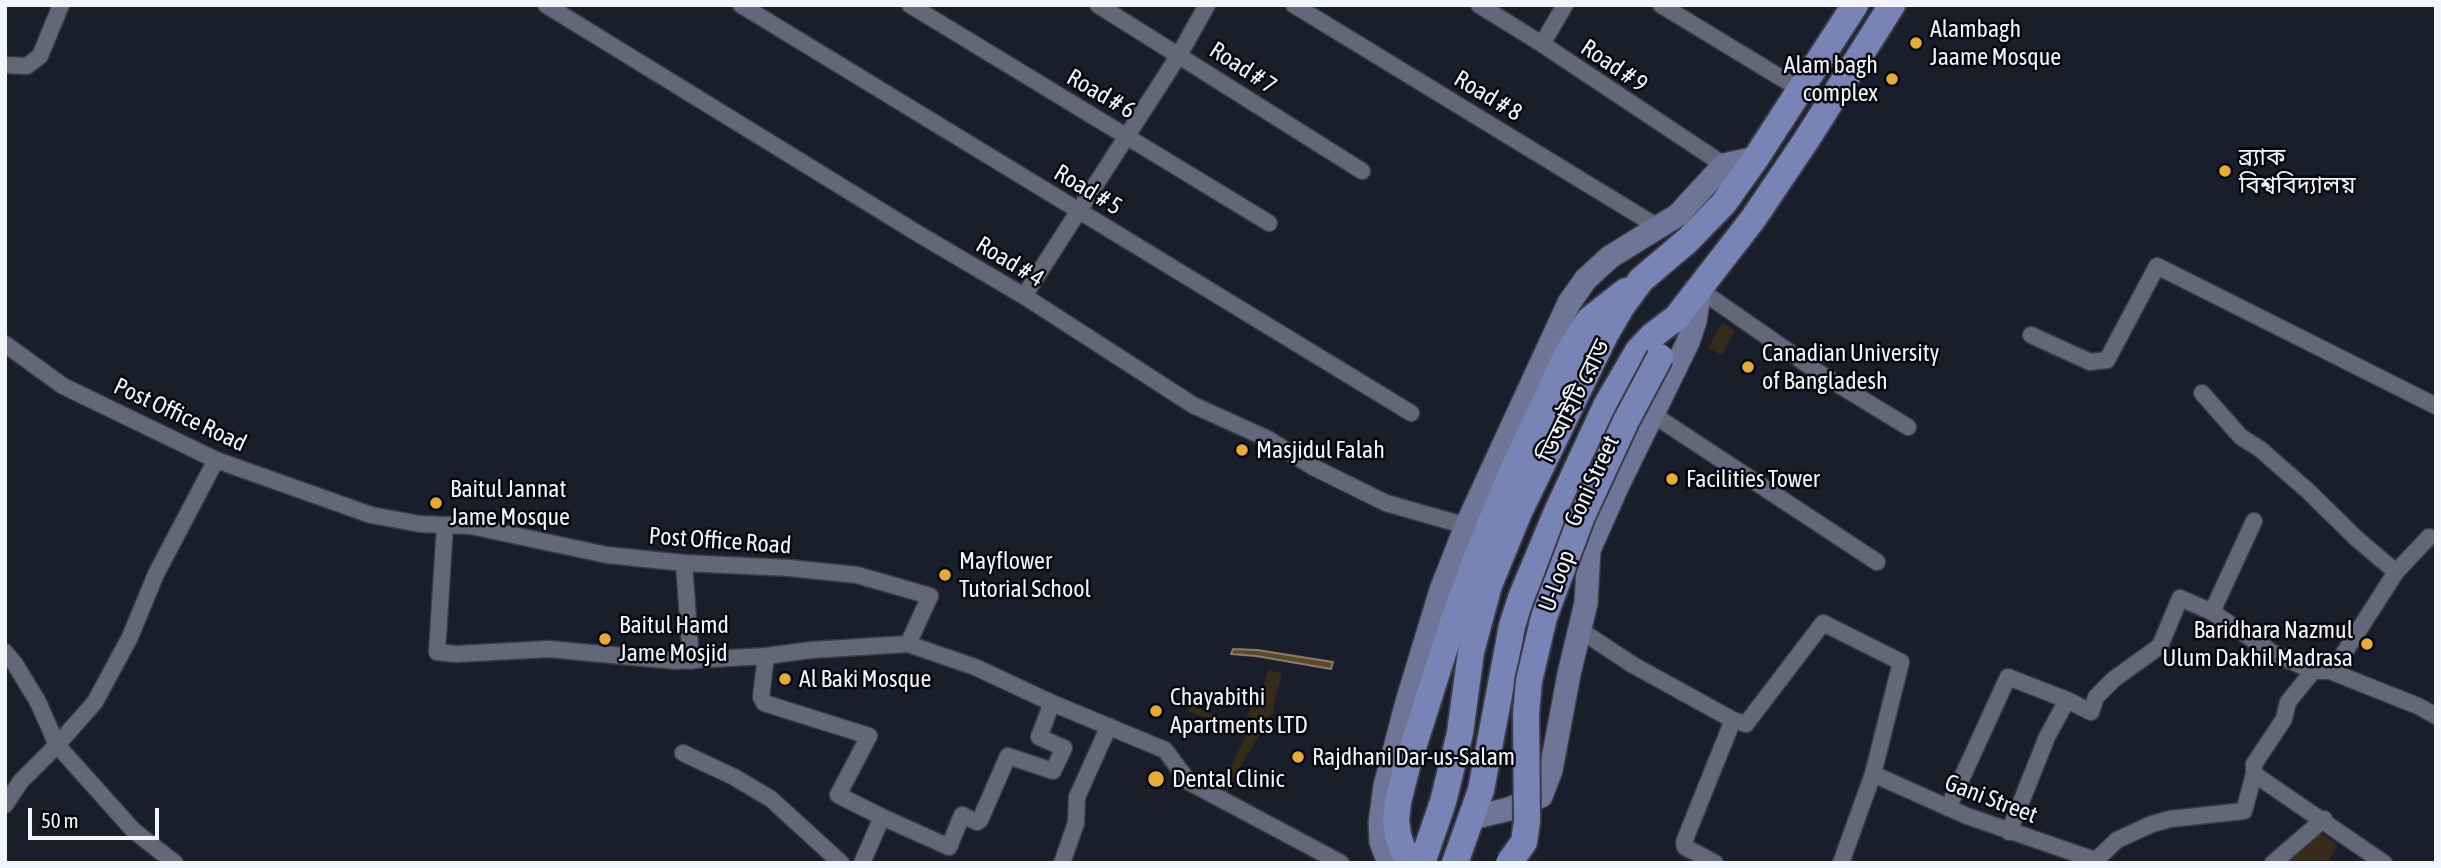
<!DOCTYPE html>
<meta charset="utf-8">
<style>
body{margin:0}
#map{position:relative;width:2441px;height:868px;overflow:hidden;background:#1a1d2a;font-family:"Asap Condensed",sans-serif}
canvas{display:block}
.frame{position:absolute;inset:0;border:7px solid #f2f4fe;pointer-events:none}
.scale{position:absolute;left:28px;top:808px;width:131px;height:32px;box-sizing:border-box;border:4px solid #f2f4fe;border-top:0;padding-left:9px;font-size:21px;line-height:24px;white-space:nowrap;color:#f2f4fe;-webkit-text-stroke:5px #06070d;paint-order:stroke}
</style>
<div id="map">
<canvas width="2441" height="868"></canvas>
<div class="frame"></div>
<div class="scale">50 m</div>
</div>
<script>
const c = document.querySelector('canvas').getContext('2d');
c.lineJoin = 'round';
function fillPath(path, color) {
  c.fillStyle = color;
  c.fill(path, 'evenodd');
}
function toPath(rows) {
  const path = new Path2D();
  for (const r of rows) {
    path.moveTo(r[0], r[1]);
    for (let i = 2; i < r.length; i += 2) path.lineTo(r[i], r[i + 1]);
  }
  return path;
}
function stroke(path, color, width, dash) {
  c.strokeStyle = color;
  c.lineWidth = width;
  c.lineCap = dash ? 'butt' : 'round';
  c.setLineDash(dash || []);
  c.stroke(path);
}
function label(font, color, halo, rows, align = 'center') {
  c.font = font + ' "Asap Condensed","Noto Sans Bengali",sans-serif';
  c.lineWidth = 5;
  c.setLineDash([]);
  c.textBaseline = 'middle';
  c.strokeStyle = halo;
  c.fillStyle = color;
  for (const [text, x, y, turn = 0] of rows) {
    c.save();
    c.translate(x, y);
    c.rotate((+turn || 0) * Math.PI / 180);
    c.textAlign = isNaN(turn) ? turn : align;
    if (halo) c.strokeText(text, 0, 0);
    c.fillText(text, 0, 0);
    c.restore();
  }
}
fillPath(toPath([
 [1722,323,1735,330,1722,355,1708,348],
 [1268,670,1282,673,1273,708,1274,711,1240,767,1224,798,1217,794,1247,734,1188,711,1189,705,1244,726,1253,702,1258,704],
 [2315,829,2338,845,2327,863,2280,863]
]), '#362b18');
const water = toPath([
 [1233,649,1257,650,1333,662,1331,669,1256,656,1231,654,1233,649]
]);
fillPath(water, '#5c492a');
stroke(water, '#897c6a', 2);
const street = toPath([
 [546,5,917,233,1024,296,1193,405,1268,439,1313,467,1386,503,1456,523,1467,524],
 [741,5,1411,413],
 [910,5,1269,223],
 [1098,5,1362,171],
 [1294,5,1658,227],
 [1479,5,1542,44,1724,165],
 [1661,5,1801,90],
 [1542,44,1565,5],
 [5,65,27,66,40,56,61,5],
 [1700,290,1821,374,1908,427],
 [1024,296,1179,55,1207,5],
 [2031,335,2090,362,2107,360,2157,266,2436,406],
 [5,344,63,386,216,460,371,515,420,524,471,526,607,555,684,563,790,568,857,575,930,596,908,644,975,667,1052,703,1165,750,1189,782,1341,863],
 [2202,393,2241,437,2260,449,2308,491,2357,539,2396,572],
 [1652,414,1877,562],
 [445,525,437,652,456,654,549,649,675,661,766,656,811,650,908,644],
 [684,563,691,661],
 [2212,612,2254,521],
 [1580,630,1633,665,1733,720,1684,842,1685,847,1715,863],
 [5,652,15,664,38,702,57,745,134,831,175,863],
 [766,656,761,697,764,703,869,736,838,795,882,817],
 [2330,671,2337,664,2396,572,2429,537],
 [1733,720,1746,724,1823,623,1901,662,1873,774,1841,863],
 [683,753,734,777,771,799,841,863],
 [1873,774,1967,816,2095,860],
 [2254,774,2254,764,2284,719,2288,702,2313,671,2330,671,2418,706,2436,716],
 [5,805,21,781,57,745,95,702,130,637,156,574,216,460],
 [1948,808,2008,677,2067,700],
 [2009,832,2047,737,2067,700,2091,712,2096,697,2114,679,2160,646,2180,598,2212,612,2273,653,2313,671],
 [862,863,882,817,949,847,962,815,977,822,980,820,1008,756,1053,771,1064,748,1039,737,1052,703],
 [1062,863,1076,823,1077,797,1109,726],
 [2093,863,2117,840,2152,824,2170,819,2244,811,2254,774,2384,863],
 [2273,863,2324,819]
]);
const secondary = toPath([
 [1472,818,1509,809,1541,796,1551,770,1569,674,1586,603,1589,550,1616,489,1688,342,1695,321,1700,290],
 [1389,863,1381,842,1380,823,1385,786,1407,702,1441,590,1467,524,1569,303,1586,279,1610,257,1678,215,1724,165,1756,158]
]);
const primary = toPath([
 [1414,863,1402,848,1398,835,1396,820,1398,802,1407,766,1453,622,1479,552,1512,472,1568,353,1589,320,1626,291],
 [1422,863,1443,802,1460,733,1471,652,1489,585,1519,512,1605,335,1622,306,1641,280,1688,240,1724,203,1756,158,1855,5],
 [1455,863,1481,790,1512,626,1521,598,1556,514,1607,404,1638,351,1652,336,1677,317,1753,219,1805,142,1892,5]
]);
stroke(street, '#393b46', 19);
stroke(secondary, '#393b46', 26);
stroke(primary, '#393b46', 30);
stroke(street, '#636778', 16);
stroke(secondary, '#6e7597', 23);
stroke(primary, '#7984b6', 26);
const primaryBridge = toPath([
 [1509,863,1524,842,1527,821,1526,714,1529,681,1544,617,1582,516,1626,421,1660,357]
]);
stroke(primaryBridge, '#393b46', 30, []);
stroke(primaryBridge, '#7984b6', 26);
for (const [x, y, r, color] of [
 [1916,43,7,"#e8ab37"],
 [1892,79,7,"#e8ab37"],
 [2225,171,7,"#e8ab37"],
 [1748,367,7,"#e8ab37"],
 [1242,450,7,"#e8ab37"],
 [1672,479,7,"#e8ab37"],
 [436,503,7,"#e8ab37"],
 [945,575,7,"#e8ab37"],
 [605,639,7,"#e8ab37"],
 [2367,644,7,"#e8ab37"],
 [785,679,7,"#e8ab37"],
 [1156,711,7,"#e8ab37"],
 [1298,757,7,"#e8ab37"],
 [1156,779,9,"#e8ab37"]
]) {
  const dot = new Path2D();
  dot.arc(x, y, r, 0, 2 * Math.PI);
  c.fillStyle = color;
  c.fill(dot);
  stroke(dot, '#06070d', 2.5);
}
label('24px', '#f2f4fe', '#06070d', [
 ["Alambagh",1930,29],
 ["Jaame Mosque",1930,57],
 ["Alam bagh",1878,65,"right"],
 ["complex",1878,93,"right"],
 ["ব্র্যাক",2239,157],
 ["বিশ্ববিদ্যালয়",2239,185],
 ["Canadian University",1762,353],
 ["of Bangladesh",1762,381],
 ["Masjidul Falah",1256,450],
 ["Facilities Tower",1686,479],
 ["Baitul Jannat",450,489],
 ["Jame Mosque",450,517],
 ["Mayflower",959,561],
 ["Tutorial School",959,589],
 ["Baitul Hamd",619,625],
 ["Jame Mosjid",619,653],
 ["Baridhara Nazmul",2353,630,"right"],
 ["Ulum Dakhil Madrasa",2353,658,"right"],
 ["Al Baki Mosque",799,679],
 ["Chayabithi",1170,697],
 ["Apartments LTD",1170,725],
 ["Rajdhani Dar-us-Salam",1312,757],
 ["Dental Clinic",1172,779]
], 'left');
label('24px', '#f2f4fe', '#06070d', [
 ["Road # 9",1614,66,34],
 ["Road # 7",1243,68,33],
 ["Road # 6",1101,94,30],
 ["Road # 8",1488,96,31],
 ["Road # 5",1088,190,31],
 ["Road # 4",1010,262,31],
 ["ডিআইটি রোড",1574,401,-64],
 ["Post Office Road",180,415,25],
 ["Goni Street",1592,481,-65],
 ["Post Office Road",720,541,4],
 ["U-Loop",1557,581,-70],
 ["Gani Street",1991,799,21]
]);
</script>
